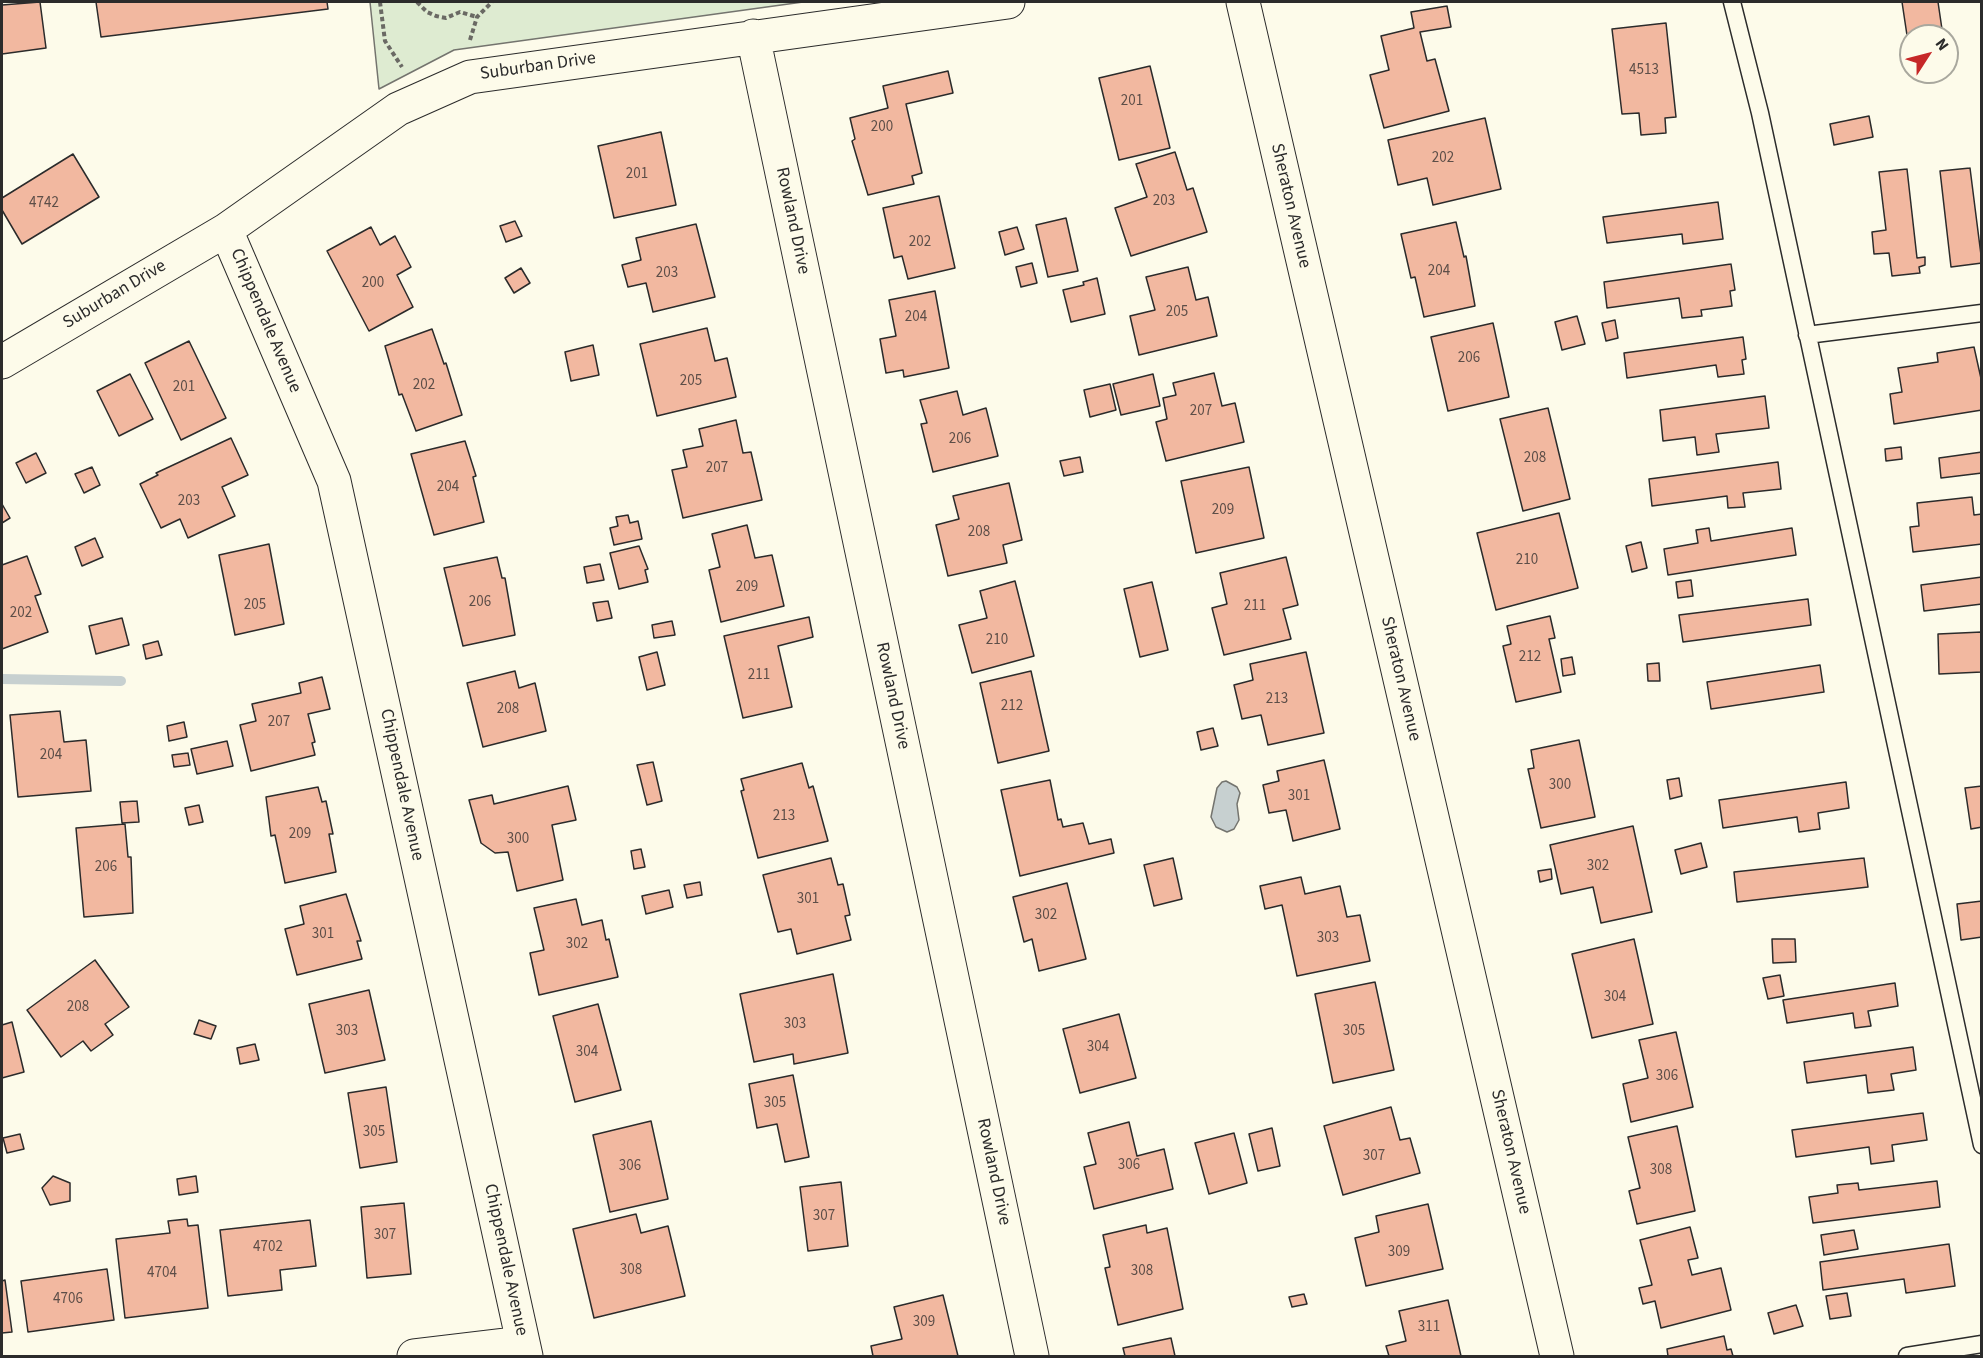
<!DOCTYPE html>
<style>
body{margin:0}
#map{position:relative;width:1983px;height:1358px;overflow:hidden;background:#fdfbea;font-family:"Source Sans 3",sans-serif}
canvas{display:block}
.frame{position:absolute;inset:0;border:3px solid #2b2b2b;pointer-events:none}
.north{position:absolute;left:1899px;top:24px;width:60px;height:60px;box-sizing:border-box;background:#fdfbea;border:2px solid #a9a89e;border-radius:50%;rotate:54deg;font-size:16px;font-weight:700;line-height:24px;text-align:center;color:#2b2b2b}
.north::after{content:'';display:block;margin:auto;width:21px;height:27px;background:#c62828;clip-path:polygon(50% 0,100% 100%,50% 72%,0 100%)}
</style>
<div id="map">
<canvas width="1983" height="1358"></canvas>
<div class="frame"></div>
<div class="north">N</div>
</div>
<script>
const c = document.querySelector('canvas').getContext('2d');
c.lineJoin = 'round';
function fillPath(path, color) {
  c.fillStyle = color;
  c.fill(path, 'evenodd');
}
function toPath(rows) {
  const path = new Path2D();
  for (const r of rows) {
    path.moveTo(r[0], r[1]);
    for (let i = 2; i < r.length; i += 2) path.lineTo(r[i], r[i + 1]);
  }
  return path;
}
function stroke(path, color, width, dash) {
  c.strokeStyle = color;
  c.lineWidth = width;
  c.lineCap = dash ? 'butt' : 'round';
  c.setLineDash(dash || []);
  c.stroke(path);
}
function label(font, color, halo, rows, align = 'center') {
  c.font = font + ' "Source Sans 3",sans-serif';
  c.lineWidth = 4.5;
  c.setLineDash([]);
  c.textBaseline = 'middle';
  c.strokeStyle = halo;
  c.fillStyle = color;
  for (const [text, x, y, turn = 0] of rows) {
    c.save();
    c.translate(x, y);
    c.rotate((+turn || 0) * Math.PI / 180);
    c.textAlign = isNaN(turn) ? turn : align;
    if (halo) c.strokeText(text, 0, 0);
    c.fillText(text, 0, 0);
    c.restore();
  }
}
const green = toPath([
 [370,2,803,2,454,50,379,89,370,2]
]);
fillPath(green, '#deebd1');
stroke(green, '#74746e', 1.5);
const water = toPath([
 [1226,781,1237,787,1240,793,1237,804,1239,820,1234,829,1227,832,1216,827,1211,817,1217,788,1222,782,1226,781]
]);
fillPath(water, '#c7d0d0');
stroke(water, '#74746e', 1.5);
stroke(toPath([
 [2,679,121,681]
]), '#c7d0d0', 10);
const building = toPath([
 [40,2,46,48,2,54,2,5,40,2],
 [96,2,327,2,328,9,101,37,96,2],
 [1902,2,1938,2,1943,36,1911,36,1911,62,1902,2],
 [1447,6,1451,27,1420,32,1427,61,1435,59,1449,111,1384,128,1370,75,1389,70,1381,36,1414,28,1411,12,1447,6],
 [1666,23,1676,117,1665,118,1666,133,1641,135,1639,113,1622,114,1612,29,1666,23],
 [1150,66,1170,148,1119,160,1099,78,1150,66],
 [948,71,953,93,906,104,922,173,912,176,914,184,868,195,852,141,855,139,850,118,888,108,883,86,948,71],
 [1869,116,1873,137,1834,145,1830,124,1869,116],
 [1485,118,1501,189,1433,205,1427,178,1398,185,1388,140,1485,118],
 [661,132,676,205,614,218,598,146,661,132],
 [1175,152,1187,190,1193,188,1207,232,1131,256,1115,208,1147,197,1136,164,1175,152],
 [73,154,99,197,22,244,2,210,2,198,73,154],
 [1970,168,1982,263,1951,267,1940,171,1970,168],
 [1907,169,1917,258,1925,257,1925,265,1919,267,1920,273,1892,276,1889,253,1874,254,1872,232,1886,230,1879,172,1907,169],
 [939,196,955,268,908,279,902,256,894,258,883,208,939,196],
 [1718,202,1723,239,1683,244,1682,234,1607,243,1603,217,1718,202],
 [1066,218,1078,271,1048,277,1036,225,1066,218],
 [515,221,522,236,506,242,500,226,515,221],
 [1456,222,1464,257,1466,256,1475,306,1424,317,1415,277,1411,278,1401,234,1456,222],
 [696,224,715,297,653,312,646,283,628,287,622,265,641,260,636,238,696,224],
 [371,227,380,245,395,236,411,267,397,275,413,307,369,331,327,251,371,227],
 [1017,227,1024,249,1005,255,999,232,1017,227],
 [1032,263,1037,283,1021,287,1016,267,1032,263],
 [1731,264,1735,290,1730,291,1732,306,1701,310,1702,316,1682,318,1679,298,1607,308,1604,282,1731,264],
 [1188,267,1196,300,1208,297,1217,336,1139,355,1130,316,1155,310,1146,277,1188,267],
 [521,268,530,283,514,293,505,278,521,268],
 [1097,278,1105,314,1071,322,1063,290,1084,285,1083,282,1097,278],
 [935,291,949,368,904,377,903,370,886,373,880,339,896,336,889,300,935,291],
 [1577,316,1585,344,1562,350,1555,322,1577,316],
 [1615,320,1618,338,1606,341,1602,323,1615,320],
 [1493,323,1509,397,1448,411,1431,337,1493,323],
 [707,328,715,361,727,358,736,397,657,416,640,344,707,328],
 [432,329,444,364,446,363,462,415,416,431,402,394,399,395,385,346,432,329],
 [1743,337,1746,359,1742,360,1744,374,1718,377,1716,365,1627,378,1624,353,1743,337],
 [189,341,226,418,181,440,145,363,189,341],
 [593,345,599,375,571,381,565,352,593,345],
 [1974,347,1982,383,1982,410,1894,424,1890,394,1902,392,1898,368,1938,362,1937,353,1974,347],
 [1214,373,1222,406,1235,403,1244,442,1166,461,1156,422,1167,419,1163,398,1176,395,1173,383,1214,373],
 [130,374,153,419,119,436,97,391,130,374],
 [1153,374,1160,406,1121,415,1113,384,1153,374],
 [1110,384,1116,410,1090,417,1084,390,1110,384],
 [957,391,963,415,986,408,998,456,933,472,921,424,927,423,920,400,957,391],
 [1765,396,1769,428,1716,434,1719,452,1697,455,1695,437,1663,441,1660,410,1765,396],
 [1548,408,1570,499,1523,511,1500,419,1548,408],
 [736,420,743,453,751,452,762,500,683,518,672,470,687,467,683,450,703,446,699,429,736,420],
 [231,438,248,475,222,487,235,516,188,538,180,519,161,528,140,484,158,475,156,473,231,438],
 [465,441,476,476,473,477,484,522,434,535,411,454,465,441],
 [1901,447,1902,459,1886,461,1885,449,1901,447],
 [1982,452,1982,473,1941,478,1939,458,1982,452],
 [36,453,46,473,26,483,16,463,36,453],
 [1080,457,1083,472,1064,476,1060,461,1080,457],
 [1778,462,1781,489,1743,493,1745,507,1728,508,1727,496,1652,506,1649,479,1778,462],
 [92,467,100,485,84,493,75,474,92,467],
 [1249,467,1264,538,1196,553,1181,481,1249,467],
 [1009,483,1022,540,1003,545,1007,563,948,576,936,525,959,519,953,496,1009,483],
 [1972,497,1974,515,1982,514,1982,544,1913,552,1910,527,1919,526,1917,503,1972,497],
 [2,504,10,518,2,523,2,504],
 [1559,513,1578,588,1496,610,1477,533,1559,513],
 [628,515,630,523,638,521,642,539,614,545,610,528,618,526,616,517,628,515],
 [747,525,755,558,772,555,784,606,721,622,709,570,720,567,712,534,747,525],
 [1709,528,1711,541,1792,528,1796,555,1668,575,1664,549,1698,543,1696,530,1709,528],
 [95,538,103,557,82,566,75,547,95,538],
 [1641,542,1647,568,1632,572,1626,546,1641,542],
 [269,544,284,624,235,635,219,555,269,544],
 [639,546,648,569,645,570,648,582,619,589,610,553,639,546],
 [27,556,41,594,35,596,48,632,2,649,2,565,27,556],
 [497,557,502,578,505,578,515,635,463,646,444,568,497,557],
 [1286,557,1298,605,1283,609,1291,639,1224,655,1212,608,1227,604,1220,573,1286,557],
 [600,564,604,580,587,583,584,567,600,564],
 [1982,577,1982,604,1924,611,1921,585,1982,577],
 [1691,580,1693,596,1678,598,1676,582,1691,580],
 [1015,581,1034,656,972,673,959,625,987,618,980,591,1015,581],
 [1152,582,1168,650,1140,657,1124,589,1152,582],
 [1808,599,1811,625,1683,642,1679,615,1808,599],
 [608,601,612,618,597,621,593,603,608,601],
 [1550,616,1555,638,1549,639,1561,692,1516,702,1503,646,1511,644,1507,626,1550,616],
 [809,617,813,637,778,646,792,707,743,718,724,636,809,617],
 [122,618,129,645,96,654,89,626,122,618],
 [672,621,675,635,654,638,652,625,672,621],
 [1982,632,1982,672,1939,674,1938,634,1982,632],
 [158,641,162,655,146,659,143,645,158,641],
 [657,652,665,685,647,690,639,657,657,652],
 [1306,652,1324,733,1268,745,1261,715,1242,719,1234,685,1253,680,1250,664,1306,652],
 [1572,657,1575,674,1563,676,1561,659,1572,657],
 [1659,663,1660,681,1648,681,1647,664,1659,663],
 [1820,665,1824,692,1711,709,1707,682,1820,665],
 [515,671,519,688,535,683,546,731,483,747,467,683,515,671],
 [1031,671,1049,751,998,763,980,683,1031,671],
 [322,677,330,709,308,714,315,742,312,743,315,755,251,771,240,725,256,721,252,704,301,693,299,683,322,677],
 [60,711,64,742,86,740,91,791,18,797,10,715,60,711],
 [184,722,187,737,169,741,167,726,184,722],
 [1213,728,1218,746,1201,750,1197,732,1213,728],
 [1579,740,1595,817,1541,828,1528,769,1534,768,1531,750,1579,740],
 [227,741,233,766,197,774,191,749,227,741],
 [188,753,190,765,174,767,172,755,188,753],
 [1324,760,1340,829,1293,841,1286,810,1269,813,1263,785,1279,781,1277,771,1324,760],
 [653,762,662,801,647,805,637,765,653,762],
 [802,763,809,788,813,786,828,841,758,858,741,791,744,790,741,779,802,763],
 [1679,778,1682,796,1670,799,1667,780,1679,778],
 [1050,780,1058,820,1061,819,1063,827,1083,823,1089,844,1111,839,1114,853,1020,876,1001,790,1050,780],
 [1846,782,1849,808,1818,813,1820,829,1799,832,1797,817,1723,828,1719,800,1846,782],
 [568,786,576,820,552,825,563,880,517,891,508,852,495,853,481,843,469,800,492,795,494,804,568,786],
 [1982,786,1982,827,1971,829,1965,788,1982,786],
 [318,787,322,802,326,801,333,834,329,834,336,872,285,883,275,835,271,836,266,797,318,787],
 [137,801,139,822,122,823,120,802,137,801],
 [199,805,203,822,189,825,185,808,199,805],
 [125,824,128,857,131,857,133,913,84,917,76,828,125,824],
 [1633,826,1652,912,1601,923,1593,887,1561,894,1550,845,1633,826],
 [1701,843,1707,867,1681,874,1675,850,1701,843],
 [641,849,645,867,634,869,631,851,641,849],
 [831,858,838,885,843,884,850,915,845,916,851,940,797,954,791,929,778,932,763,875,831,858],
 [1173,858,1182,899,1154,906,1144,865,1173,858],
 [1864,858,1868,887,1737,902,1734,872,1864,858],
 [1551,869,1552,879,1540,882,1538,871,1551,869],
 [1301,877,1305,894,1340,886,1347,917,1360,915,1370,961,1297,976,1282,905,1265,909,1260,886,1301,877],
 [700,882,702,895,687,898,684,885,700,882],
 [1067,883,1086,959,1039,971,1032,939,1024,942,1013,897,1067,883],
 [669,890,673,907,646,914,642,896,669,890],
 [346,894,361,941,357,941,362,959,297,975,285,929,304,924,300,906,346,894],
 [576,899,582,925,602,920,606,940,609,939,618,977,539,995,530,953,544,950,534,908,576,899],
 [1982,901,1982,937,1961,940,1957,904,1982,901],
 [1634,939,1653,1024,1592,1038,1572,954,1634,939],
 [1772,939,1795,939,1796,962,1773,963,1772,939],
 [95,960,129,1007,105,1024,113,1035,91,1051,83,1041,61,1057,27,1010,95,960],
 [833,974,848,1053,794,1064,793,1054,754,1062,740,994,833,974],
 [1780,975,1784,996,1768,999,1763,978,1780,975],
 [1375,982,1394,1070,1333,1083,1315,994,1375,982],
 [1895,983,1898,1006,1868,1011,1871,1026,1855,1028,1853,1013,1787,1023,1783,1000,1895,983],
 [369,990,385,1060,325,1073,309,1004,369,990],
 [598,1004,621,1090,575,1102,553,1016,598,1004],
 [1119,1014,1136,1078,1080,1093,1063,1029,1119,1014],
 [199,1020,216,1026,211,1039,194,1034,199,1020],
 [12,1022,24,1072,2,1078,2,1025,12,1022],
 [1676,1032,1693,1107,1631,1122,1623,1084,1648,1078,1639,1040,1676,1032],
 [255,1044,259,1060,240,1064,237,1048,255,1044],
 [1913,1047,1916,1070,1891,1074,1894,1090,1868,1093,1866,1075,1807,1083,1804,1062,1913,1047],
 [793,1075,809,1157,785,1162,777,1124,757,1128,749,1084,793,1075],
 [386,1087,397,1162,360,1168,348,1093,386,1087],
 [1391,1107,1400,1140,1410,1138,1420,1173,1343,1195,1324,1126,1391,1107],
 [1923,1113,1927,1140,1892,1145,1894,1161,1871,1164,1869,1147,1796,1157,1792,1130,1923,1113],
 [651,1121,668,1199,610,1212,593,1135,651,1121],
 [1129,1122,1137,1156,1164,1149,1173,1189,1094,1209,1084,1167,1096,1164,1088,1133,1129,1122],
 [1677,1126,1695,1211,1637,1224,1629,1191,1640,1188,1628,1137,1677,1126],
 [1272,1128,1280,1166,1258,1171,1249,1134,1272,1128],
 [1234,1133,1247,1183,1209,1194,1195,1143,1234,1133],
 [20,1134,24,1149,7,1153,3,1138,20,1134],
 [53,1176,70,1183,70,1201,50,1205,42,1188,53,1176],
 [196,1176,198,1192,179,1195,177,1179,196,1176],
 [1937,1181,1940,1207,1813,1223,1809,1197,1838,1193,1837,1185,1858,1183,1859,1190,1937,1181],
 [841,1182,848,1246,808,1251,800,1187,841,1182],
 [404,1203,411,1274,367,1278,361,1207,404,1203],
 [1428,1204,1443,1269,1366,1286,1355,1238,1379,1232,1376,1216,1428,1204],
 [636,1214,641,1233,668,1226,685,1296,594,1318,573,1229,636,1214],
 [187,1219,188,1226,198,1225,208,1308,125,1318,116,1239,170,1233,168,1221,187,1219],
 [310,1220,316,1266,280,1270,282,1290,228,1296,220,1230,310,1220],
 [1146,1225,1147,1233,1167,1228,1183,1309,1118,1325,1105,1268,1110,1267,1103,1235,1146,1225],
 [1690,1227,1698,1258,1688,1260,1692,1275,1721,1268,1731,1310,1661,1328,1655,1301,1643,1304,1639,1288,1652,1285,1640,1240,1690,1227],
 [1854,1230,1858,1249,1824,1255,1821,1235,1854,1230],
 [1949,1244,1955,1286,1906,1293,1904,1279,1823,1290,1820,1262,1949,1244],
 [107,1269,114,1320,28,1332,21,1281,107,1269],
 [5,1280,12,1332,2,1333,2,1281,5,1280],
 [1847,1293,1851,1316,1830,1319,1826,1296,1847,1293],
 [1304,1294,1307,1304,1292,1307,1289,1297,1304,1294],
 [943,1295,958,1356,873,1356,871,1346,902,1339,894,1307,943,1295],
 [1448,1300,1461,1356,1389,1356,1386,1346,1406,1341,1399,1311,1448,1300],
 [1796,1305,1803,1326,1774,1334,1768,1313,1796,1305],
 [1724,1336,1727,1350,1731,1349,1733,1356,1668,1356,1667,1349,1724,1336],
 [1171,1338,1175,1356,1125,1356,1123,1348,1171,1338]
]);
fillPath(building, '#f2b8a0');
stroke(building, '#2b2b2b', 1.5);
const lane = toPath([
 [1732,2,1760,113,1982,1145],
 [1807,335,1982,313],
 [1907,1356,1982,1344]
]);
const street = toPath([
 [1243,2,1557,1356],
 [753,36,1032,1356],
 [226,230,334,481,526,1356],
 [2,362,226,230,398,109,470,77,1008,2],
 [414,1356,523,1343]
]);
stroke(lane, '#2b2b2b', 19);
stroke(street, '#2b2b2b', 35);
stroke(toPath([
 [380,2,385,41,402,67],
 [417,2,427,12,436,16,446,18,460,12,477,17],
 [470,40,477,17,492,2]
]), '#6a6964', 4, [4.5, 3]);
stroke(lane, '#fdfbea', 16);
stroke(street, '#fdfbea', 33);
label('15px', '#5d4e48', null, [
 ["4513",1644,71],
 ["201",1132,102],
 ["200",882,128],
 ["202",1443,159],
 ["201",637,175],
 ["203",1164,202],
 ["4742",44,204],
 ["202",920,243],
 ["204",1439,272],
 ["203",667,274],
 ["200",373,284],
 ["205",1177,313],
 ["204",916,318],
 ["206",1469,359],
 ["205",691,382],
 ["202",424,386],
 ["201",184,388],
 ["207",1201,412],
 ["206",960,440],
 ["208",1535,459],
 ["207",717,469],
 ["204",448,488],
 ["203",189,502],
 ["209",1223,511],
 ["208",979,533],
 ["210",1527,561],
 ["209",747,588],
 ["206",480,603],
 ["205",255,606],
 ["211",1255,607],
 ["202",21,614],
 ["210",997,641],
 ["212",1530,658],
 ["211",759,676],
 ["213",1277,700],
 ["212",1012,707],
 ["208",508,710],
 ["207",279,723],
 ["204",51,756],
 ["300",1560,786],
 ["301",1299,797],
 ["213",784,817],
 ["209",300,835],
 ["300",518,840],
 ["302",1598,867],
 ["206",106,868],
 ["301",808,900],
 ["302",1046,916],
 ["301",323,935],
 ["303",1328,939],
 ["302",577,945],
 ["304",1615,998],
 ["208",78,1008],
 ["303",795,1025],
 ["303",347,1032],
 ["305",1354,1032],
 ["304",1098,1048],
 ["304",587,1053],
 ["306",1667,1077],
 ["305",775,1104],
 ["305",374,1133],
 ["307",1374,1157],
 ["306",1129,1166],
 ["306",630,1167],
 ["308",1661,1171],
 ["307",824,1217],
 ["307",385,1236],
 ["4702",268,1248],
 ["309",1399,1253],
 ["308",631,1271],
 ["308",1142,1272],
 ["4704",162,1274],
 ["4706",68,1300],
 ["309",924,1323],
 ["311",1429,1328]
]);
label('18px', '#2b2b2b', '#fdfbea', [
 ["Suburban Drive",538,67,-8],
 ["Sheraton Avenue",1290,206,77],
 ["Rowland Drive",792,221,78],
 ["Suburban Drive",115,295,-31],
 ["Chippendale Avenue",265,321,67],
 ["Sheraton Avenue",1400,679,77],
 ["Rowland Drive",892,696,78],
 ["Chippendale Avenue",401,785,78],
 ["Sheraton Avenue",1510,1152,77],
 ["Rowland Drive",993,1172,78],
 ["Chippendale Avenue",505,1260,78]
]);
</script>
